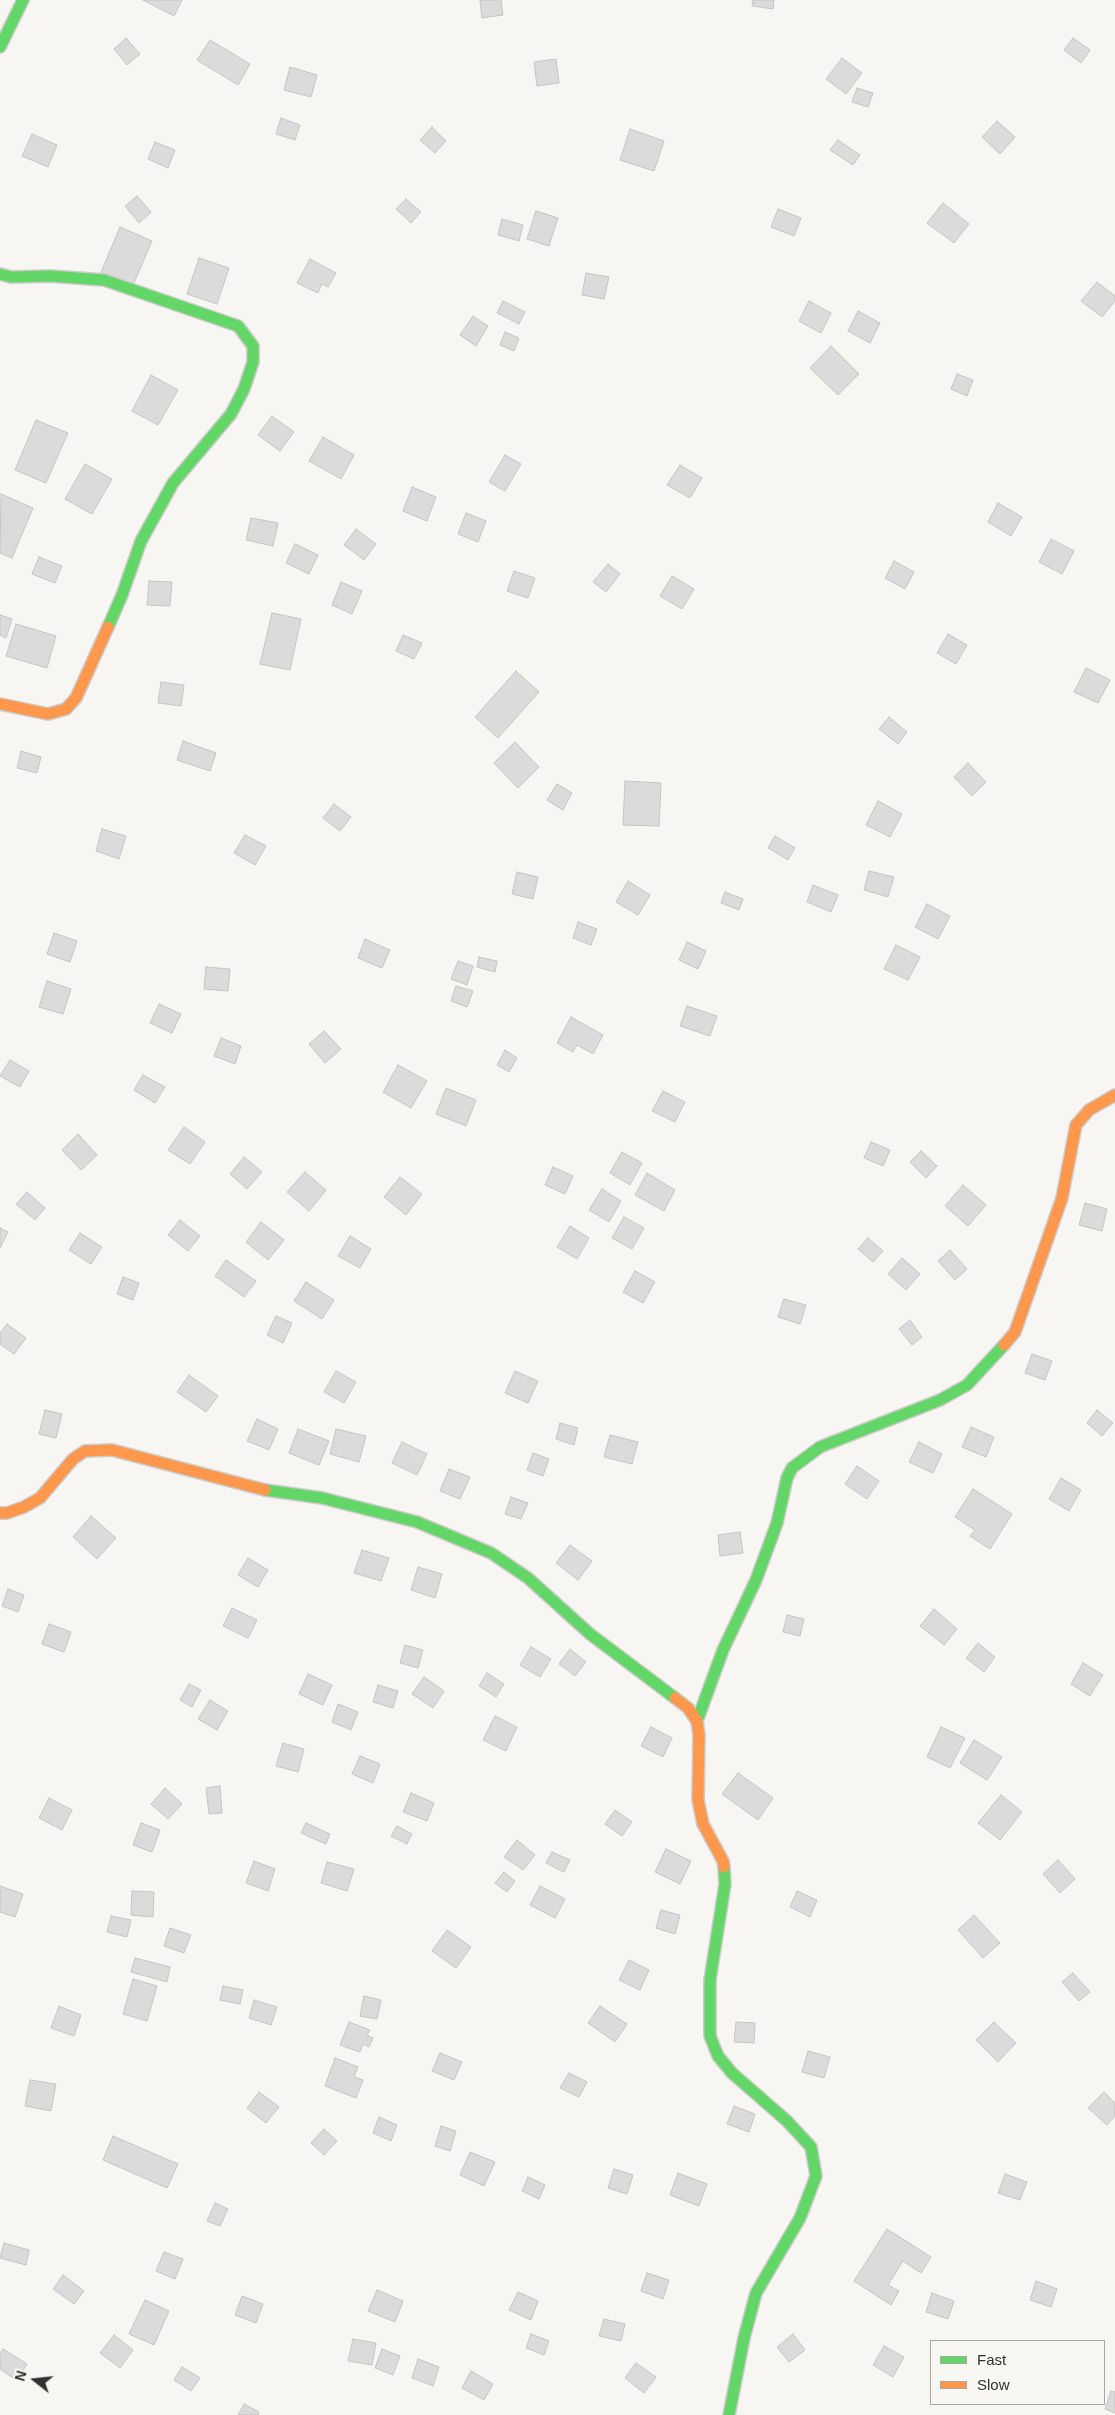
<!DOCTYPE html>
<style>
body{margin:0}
#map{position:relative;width:1115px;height:2415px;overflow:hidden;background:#f8f6f3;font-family:Arial,sans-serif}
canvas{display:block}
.legend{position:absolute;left:930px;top:2340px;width:175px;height:65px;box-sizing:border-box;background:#f9f7f2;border:1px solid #a9a8a4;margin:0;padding:6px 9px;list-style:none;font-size:15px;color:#32312f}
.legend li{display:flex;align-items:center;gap:10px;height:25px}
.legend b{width:25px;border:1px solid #a9a8a4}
.north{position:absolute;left:10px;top:2355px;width:50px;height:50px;-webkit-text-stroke:4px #f9f7f2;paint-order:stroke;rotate:286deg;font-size:14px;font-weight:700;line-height:20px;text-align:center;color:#32312f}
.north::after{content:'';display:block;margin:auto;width:18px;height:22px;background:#32312f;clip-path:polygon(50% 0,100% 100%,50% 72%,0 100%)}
</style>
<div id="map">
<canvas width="1115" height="2415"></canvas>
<ul class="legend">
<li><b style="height:6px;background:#63d668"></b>Fast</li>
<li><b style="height:6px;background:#ff974d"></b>Slow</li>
</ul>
<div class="north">N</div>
</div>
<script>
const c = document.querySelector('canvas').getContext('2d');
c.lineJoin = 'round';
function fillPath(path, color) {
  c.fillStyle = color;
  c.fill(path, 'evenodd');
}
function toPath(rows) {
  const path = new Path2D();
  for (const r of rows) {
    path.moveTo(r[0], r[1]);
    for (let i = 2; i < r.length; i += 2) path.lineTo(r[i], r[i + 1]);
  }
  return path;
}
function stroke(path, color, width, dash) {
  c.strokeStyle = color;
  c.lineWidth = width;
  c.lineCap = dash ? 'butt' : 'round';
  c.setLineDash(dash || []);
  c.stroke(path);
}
const building = toPath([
 [143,0,182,0,174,16,143,0],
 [480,0,501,0,503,15,482,18,480,0],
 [753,0,774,0,773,9,752,6,753,0],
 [126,38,140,54,127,65,114,49,126,38],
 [1073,38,1090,50,1081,63,1064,50,1073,38],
 [210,40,250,64,238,85,197,60,210,40],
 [842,58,862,73,846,94,826,79,842,58],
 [556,59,559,83,537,86,534,62,556,59],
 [290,67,317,75,311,97,284,90,290,67],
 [857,88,873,93,868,107,852,102,857,88],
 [281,118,300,125,295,140,276,134,281,118],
 [997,121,1015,137,1000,154,982,137,997,121],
 [432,127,446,141,435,153,420,140,432,127],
 [630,129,664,141,654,171,620,160,630,129],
 [32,134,57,145,48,167,22,156,32,134],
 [838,140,860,155,853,165,830,150,838,140],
 [155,142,175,150,168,168,148,159,155,142],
 [137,196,151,212,139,223,125,206,137,196],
 [406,199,421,212,411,223,396,209,406,199],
 [943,203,969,224,954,243,927,223,943,203],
 [778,209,801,218,794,236,771,227,778,209],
 [536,211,558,218,549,246,527,239,536,211],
 [502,219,523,225,519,241,498,235,502,219],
 [120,227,152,241,131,290,99,277,120,227],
 [199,258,229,268,217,304,187,294,199,258],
 [310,259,336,273,328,287,322,284,318,293,297,283,310,259],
 [586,273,609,277,604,299,582,295,586,273],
 [1097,282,1115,296,1115,301,1102,317,1081,301,1097,282],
 [503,301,525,312,519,324,497,313,503,301],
 [809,301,831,313,821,333,799,321,809,301],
 [858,311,880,323,870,343,848,331,858,311],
 [473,316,488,326,476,346,460,335,473,316],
 [505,332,519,338,514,351,500,345,505,332],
 [831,346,859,374,838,395,810,368,831,346],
 [957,374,973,380,967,396,951,389,957,374],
 [151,375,178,390,158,425,132,411,151,375],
 [272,416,294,432,280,451,258,435,272,416],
 [36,420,68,433,46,483,15,470,36,420],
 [323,437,354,455,341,479,309,461,323,437],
 [505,455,521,464,505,491,489,482,505,455],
 [85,464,112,479,92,514,65,499,85,464],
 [680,465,702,478,690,498,667,485,680,465],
 [412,487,436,497,427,521,403,511,412,487],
 [1,494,33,508,12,558,0,553,1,494],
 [998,503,1022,517,1011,536,988,522,998,503],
 [466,513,486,521,478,542,458,534,466,513],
 [251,518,278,523,273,546,246,540,251,518],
 [356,529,376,544,364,560,344,545,356,529],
 [1051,539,1074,551,1062,574,1039,562,1051,539],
 [295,544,318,555,309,574,286,563,295,544],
 [39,557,62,566,55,583,32,574,39,557],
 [894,561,914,572,905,589,885,578,894,561],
 [608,564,620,574,606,592,593,582,608,564],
 [514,571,535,578,528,598,507,591,514,571],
 [672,576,694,589,682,609,660,596,672,576],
 [149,581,172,582,170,606,147,605,149,581],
 [341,582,362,591,352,614,332,605,341,582],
 [272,613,301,619,290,670,260,664,272,613],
 [0,615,12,619,6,638,0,635,0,615],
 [16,624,56,636,47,668,6,656,16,624],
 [948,634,967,645,956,664,937,653,948,634],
 [403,635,422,643,414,659,396,651,403,635],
 [1086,668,1110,680,1098,703,1074,692,1086,668],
 [516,671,539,692,498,738,475,717,516,671],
 [161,682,184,685,181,706,158,703,161,682],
 [889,717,907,732,898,744,879,729,889,717],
 [183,741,216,753,210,771,177,760,183,741],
 [515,742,539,767,518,788,494,763,515,742],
 [21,751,41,757,37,773,17,768,21,751],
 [968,763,986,782,972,796,954,777,968,763],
 [625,781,661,783,659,826,623,825,625,781],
 [557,784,572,793,563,810,547,800,557,784],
 [878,801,902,814,890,837,866,825,878,801],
 [334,804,351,817,340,831,323,818,334,804],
 [102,829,126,836,119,859,96,851,102,829],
 [245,835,266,846,255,865,234,853,245,835],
 [775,836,795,848,788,860,768,848,775,836],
 [869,871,894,877,888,897,864,890,869,871],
 [517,872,538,877,533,899,512,894,517,872],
 [628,881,650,895,638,915,616,902,628,881],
 [813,885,838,895,831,912,807,902,813,885],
 [725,892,743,899,739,910,721,903,725,892],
 [927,904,950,916,938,939,915,927,927,904],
 [578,922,597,929,591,945,573,938,578,922],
 [54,933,77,941,70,962,47,954,54,933],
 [365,939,390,950,382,968,358,958,365,939],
 [687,942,706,951,698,969,679,960,687,942],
 [896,945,920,957,908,980,884,969,896,945],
 [479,957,497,961,495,972,477,967,479,957],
 [458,961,473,966,467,985,451,979,458,961],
 [206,967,230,969,228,991,204,989,206,967],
 [47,981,71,989,63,1014,39,1007,47,981],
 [456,986,473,991,467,1007,451,1001,456,986],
 [159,1004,181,1014,172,1033,150,1023,159,1004],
 [687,1006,717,1016,710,1036,680,1026,687,1006],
 [571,1017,603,1035,593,1054,577,1045,573,1052,557,1043,571,1017],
 [324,1031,341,1049,325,1063,309,1044,324,1031],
 [221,1038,241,1046,235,1064,214,1056,221,1038],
 [505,1050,517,1058,509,1072,497,1065,505,1050],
 [10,1060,29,1071,20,1087,0,1076,10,1060],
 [398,1065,427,1081,411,1108,383,1092,398,1065],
 [143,1075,165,1087,155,1103,134,1090,143,1075],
 [446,1088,476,1100,466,1126,436,1114,446,1088],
 [663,1091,685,1102,675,1122,652,1111,663,1091],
 [184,1127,205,1142,190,1164,168,1150,184,1127],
 [78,1134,97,1155,81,1170,62,1150,78,1134],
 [871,1142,890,1150,883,1166,864,1158,871,1142],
 [921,1151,937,1166,926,1178,910,1162,921,1151],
 [622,1152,642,1163,630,1185,610,1173,622,1152],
 [244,1157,262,1172,247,1189,230,1174,244,1157],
 [553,1167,573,1176,565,1194,545,1185,553,1167],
 [305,1172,326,1190,309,1211,287,1192,305,1172],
 [647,1173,675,1190,664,1211,635,1195,647,1173],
 [400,1177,422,1194,406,1215,384,1197,400,1177],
 [963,1185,986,1205,968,1226,945,1206,963,1185],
 [602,1189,621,1201,609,1222,589,1210,602,1189],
 [27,1192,45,1208,35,1220,16,1204,27,1192],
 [1085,1203,1107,1209,1102,1231,1079,1225,1085,1203],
 [624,1217,644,1228,632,1249,612,1238,624,1217],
 [180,1220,200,1236,188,1251,168,1235,180,1220],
 [261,1222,284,1240,268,1260,246,1242,261,1222],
 [570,1226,589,1238,577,1259,557,1247,570,1226],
 [0,1228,8,1232,0,1248,0,1228],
 [80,1233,102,1247,91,1264,69,1250,80,1233],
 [350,1236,371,1249,360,1268,338,1256,350,1236],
 [868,1238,883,1251,873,1262,858,1249,868,1238],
 [950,1250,967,1269,955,1280,938,1261,950,1250],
 [902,1258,920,1274,906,1290,888,1274,902,1258],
 [226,1260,256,1281,244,1297,215,1276,226,1260],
 [635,1271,655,1282,643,1303,623,1292,635,1271],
 [123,1277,139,1283,133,1300,117,1294,123,1277],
 [306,1282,334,1300,322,1319,294,1301,306,1282],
 [784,1299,806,1305,800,1324,778,1317,784,1299],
 [276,1316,292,1323,283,1343,267,1335,276,1316],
 [910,1320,922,1337,912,1345,899,1329,910,1320],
 [7,1324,26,1338,14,1354,0,1344,0,1333,7,1324],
 [1032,1354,1052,1361,1045,1380,1025,1373,1032,1354],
 [336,1371,356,1382,344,1403,324,1392,336,1371],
 [515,1371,538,1381,528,1403,505,1393,515,1371],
 [189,1375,218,1396,206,1412,177,1392,189,1375],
 [45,1410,62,1414,56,1438,39,1434,45,1410],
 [1097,1410,1113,1423,1102,1436,1087,1423,1097,1410],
 [257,1419,278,1429,269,1450,247,1441,257,1419],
 [560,1423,578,1428,574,1445,556,1439,560,1423],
 [971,1427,994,1437,986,1457,962,1447,971,1427],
 [298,1429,329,1441,319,1465,289,1453,298,1429],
 [336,1429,366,1436,359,1462,330,1454,336,1429],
 [610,1435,638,1442,632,1464,604,1457,610,1435],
 [402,1442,427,1454,417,1475,392,1463,402,1442],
 [919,1442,942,1454,933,1473,909,1462,919,1442],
 [533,1453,549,1459,543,1476,527,1470,533,1453],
 [857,1466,879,1481,867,1499,845,1484,857,1466],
 [449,1469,470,1477,460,1499,440,1491,449,1469],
 [1061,1478,1081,1490,1069,1511,1049,1499,1061,1478],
 [973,1489,1012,1514,990,1549,970,1536,975,1530,955,1517,973,1489],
 [511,1497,528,1503,521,1519,505,1514,511,1497],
 [91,1516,116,1538,97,1559,73,1537,91,1516],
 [740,1532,743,1553,720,1556,718,1535,740,1532],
 [570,1545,592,1561,578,1580,556,1563,570,1545],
 [362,1550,389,1558,381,1581,354,1573,362,1550],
 [248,1558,268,1570,258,1587,238,1575,248,1558],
 [418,1567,442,1574,435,1598,411,1590,418,1567],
 [8,1589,24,1595,18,1612,2,1606,8,1589],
 [232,1608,257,1620,248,1638,223,1626,232,1608],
 [934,1609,957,1629,944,1645,920,1626,934,1609],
 [787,1615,804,1619,800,1636,783,1632,787,1615],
 [49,1624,71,1632,64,1652,42,1644,49,1624],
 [978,1643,995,1657,984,1672,966,1658,978,1643],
 [405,1645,423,1650,418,1668,400,1663,405,1645],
 [531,1647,551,1659,540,1677,520,1665,531,1647],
 [570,1649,586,1662,575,1676,559,1664,570,1649],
 [1083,1663,1103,1675,1090,1696,1071,1684,1083,1663],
 [487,1673,504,1684,496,1697,479,1686,487,1673],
 [308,1674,332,1685,323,1705,299,1694,308,1674],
 [424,1677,444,1691,433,1708,412,1694,424,1677],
 [189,1684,201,1690,192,1707,180,1700,189,1684],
 [378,1685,398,1691,393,1708,373,1702,378,1685],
 [210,1700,228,1711,217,1730,198,1719,210,1700],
 [338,1704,358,1712,351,1730,332,1722,338,1704],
 [495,1716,517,1727,506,1751,483,1740,495,1716],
 [651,1727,672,1738,663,1757,641,1746,651,1727],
 [941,1727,965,1738,950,1768,927,1757,941,1727],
 [974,1740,1002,1757,987,1780,960,1763,974,1740],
 [283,1743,304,1749,298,1772,276,1766,283,1743],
 [360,1756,380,1764,373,1783,352,1774,360,1756],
 [738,1773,773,1798,758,1820,722,1794,738,1773],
 [220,1786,222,1813,209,1814,206,1788,220,1786],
 [165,1788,182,1804,168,1819,151,1804,165,1788],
 [411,1793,434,1803,427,1821,403,1812,411,1793],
 [1001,1795,1022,1812,1000,1840,978,1823,1001,1795],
 [49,1798,72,1810,62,1830,39,1818,49,1798],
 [615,1810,632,1822,622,1836,605,1824,615,1810],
 [141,1823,160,1830,152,1852,133,1845,141,1823],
 [306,1823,330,1834,326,1844,301,1833,306,1823],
 [397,1826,412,1834,407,1844,391,1836,397,1826],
 [517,1840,535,1855,523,1870,504,1857,517,1840],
 [666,1849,691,1861,680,1884,655,1872,666,1849],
 [552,1852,570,1860,564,1872,546,1863,552,1852],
 [1058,1860,1075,1879,1060,1893,1043,1874,1058,1860],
 [254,1861,275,1869,268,1891,246,1883,254,1861],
 [327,1862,354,1869,347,1891,321,1883,327,1862],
 [504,1872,515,1881,507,1892,495,1883,504,1872],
 [0,1886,23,1894,15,1917,0,1912,0,1886],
 [540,1886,565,1899,555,1918,530,1905,540,1886],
 [132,1891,154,1892,153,1917,131,1915,132,1891],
 [797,1891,817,1900,810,1917,790,1907,797,1891],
 [661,1910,680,1915,675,1934,656,1928,661,1910],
 [974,1915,1000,1943,983,1958,958,1930,974,1915],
 [111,1916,131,1920,127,1937,107,1932,111,1916],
 [170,1928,191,1935,184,1953,164,1946,170,1928],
 [447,1930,471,1947,456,1968,432,1951,447,1930],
 [135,1958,170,1967,167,1982,131,1972,135,1958],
 [629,1960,649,1970,640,1990,619,1980,629,1960],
 [1073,1973,1090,1992,1079,2001,1062,1982,1073,1973],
 [133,1979,157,1986,147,2021,123,2014,133,1979],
 [223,1986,243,1990,240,2004,220,2000,223,1986],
 [364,1996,381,2000,377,2019,360,2016,364,1996],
 [254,2000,277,2007,271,2025,249,2018,254,2000],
 [59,2006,81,2015,74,2036,51,2028,59,2006],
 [600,2006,627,2024,615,2042,588,2023,600,2006],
 [349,2022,370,2030,367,2035,373,2038,369,2047,363,2044,360,2052,340,2045,349,2022],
 [736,2022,755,2023,754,2043,734,2042,736,2022],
 [994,2022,1016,2043,998,2062,976,2040,994,2022],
 [808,2051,830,2057,824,2078,802,2072,808,2051],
 [440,2053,462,2062,454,2080,432,2071,440,2053],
 [335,2058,358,2067,354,2077,363,2080,356,2098,325,2086,335,2058],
 [569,2073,587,2082,579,2097,560,2088,569,2073],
 [30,2080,56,2084,51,2111,25,2106,30,2080],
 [259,2092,279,2107,266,2123,247,2108,259,2092],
 [1104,2092,1115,2103,1115,2116,1107,2125,1088,2108,1104,2092],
 [734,2106,755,2114,749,2132,727,2124,734,2106],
 [379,2117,397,2125,391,2141,373,2133,379,2117],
 [441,2126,456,2131,450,2151,435,2146,441,2126],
 [324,2129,337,2141,324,2155,311,2143,324,2129],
 [113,2136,178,2164,167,2188,103,2160,113,2136],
 [470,2152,495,2162,484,2186,460,2175,470,2152],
 [614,2169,633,2175,627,2194,608,2188,614,2169],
 [678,2173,707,2184,699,2206,670,2195,678,2173],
 [1005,2174,1027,2182,1020,2200,998,2193,1005,2174],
 [528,2177,545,2185,539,2199,522,2191,528,2177],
 [215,2203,228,2209,220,2226,207,2221,215,2203],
 [887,2229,931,2257,921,2273,903,2261,888,2285,899,2291,891,2305,854,2281,887,2229],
 [4,2243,29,2250,26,2265,0,2258,4,2243],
 [164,2252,183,2259,175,2279,156,2271,164,2252],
 [647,2273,669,2280,663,2299,641,2291,647,2273],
 [63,2275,84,2291,74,2304,53,2289,63,2275],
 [1036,2281,1057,2289,1051,2307,1030,2300,1036,2281],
 [377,2290,403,2301,395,2322,368,2311,377,2290],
 [518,2292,538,2301,531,2320,509,2310,518,2292],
 [932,2293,954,2301,948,2319,926,2312,932,2293],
 [242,2296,263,2304,256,2323,235,2315,242,2296],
 [145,2300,169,2311,154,2345,129,2334,145,2300],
 [604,2319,625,2324,621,2341,599,2336,604,2319],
 [531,2334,549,2341,544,2355,526,2348,531,2334],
 [793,2334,805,2350,789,2362,777,2347,793,2334],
 [114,2335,133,2350,120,2368,100,2353,114,2335],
 [353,2339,376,2343,372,2365,348,2361,353,2339],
 [884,2346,904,2357,893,2377,873,2365,884,2346],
 [3,2349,27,2364,16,2380,0,2369,0,2353,3,2349],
 [382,2349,400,2356,393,2375,375,2368,382,2349],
 [418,2359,439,2367,433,2386,412,2378,418,2359],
 [636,2363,656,2377,644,2393,625,2378,636,2363],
 [182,2367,200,2378,191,2391,174,2380,182,2367],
 [471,2371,493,2384,484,2400,462,2388,471,2371],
 [1111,2391,1115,2392,1115,2413,1105,2409,1111,2391],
 [244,2404,259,2412,258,2415,238,2415,244,2404]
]);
fillPath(building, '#dcdada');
stroke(building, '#c5c4c4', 1);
const fast = toPath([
 [0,47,23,0],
 [0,274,11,277,50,276,104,280,238,326,253,346,253,362,244,389,231,414,173,483,141,541,122,595,108,627],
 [265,1490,322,1498,417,1522,491,1553,528,1578,590,1634,675,1698],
 [697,1721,723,1650,756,1580,777,1523,787,1478,792,1468,820,1447,940,1400,967,1385,1004,1345],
 [724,1867,725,1884,710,1980,710,2036,718,2056,732,2073,787,2121,811,2147,816,2176,800,2218,756,2293,744,2338,729,2415]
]);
const slow = toPath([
 [0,704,48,714,66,709,76,698,108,627],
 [1004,1345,1015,1332,1062,1198,1076,1125,1089,1110,1115,1095],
 [0,1513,7,1513,24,1507,40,1498,73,1459,85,1451,112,1450,265,1490],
 [675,1698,688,1708,697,1721,699,1735,698,1800,703,1824,723,1861,724,1867]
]);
stroke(fast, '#cdccca', 14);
stroke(slow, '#cdccca', 14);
stroke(fast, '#63d668', 11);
stroke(slow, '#ff974d', 11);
</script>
